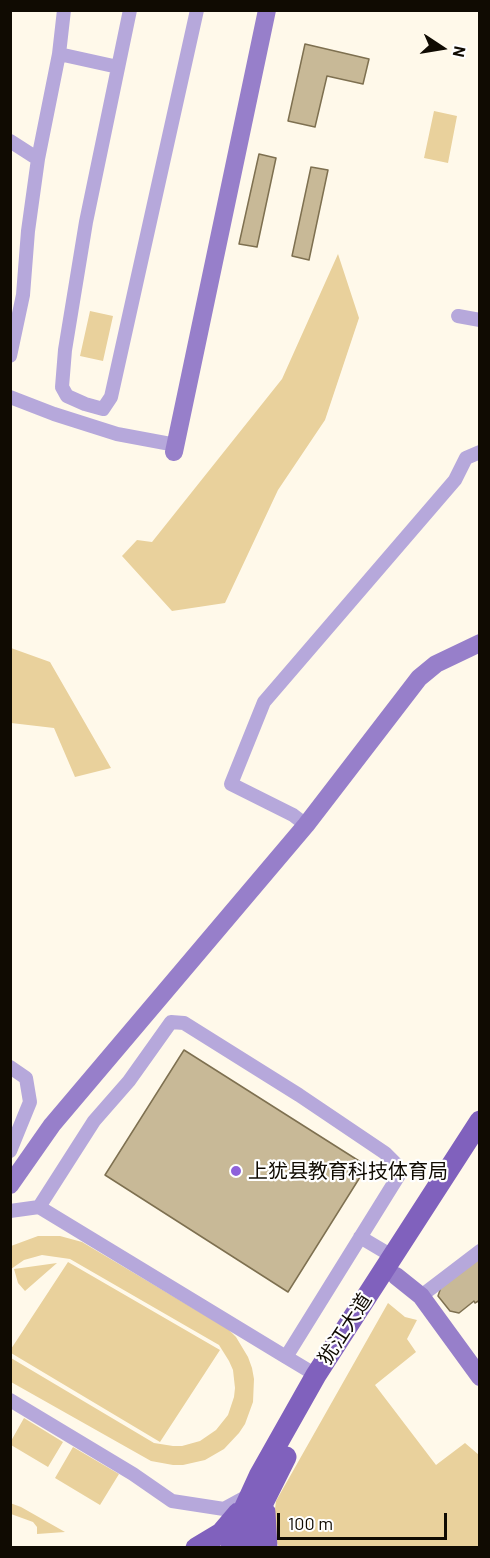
<!DOCTYPE html>
<meta charset="utf-8">
<style>
body{margin:0}
#map{position:relative;width:490px;height:1558px;overflow:hidden;background:#fff9ea;font-family:Barlow,sans-serif}
canvas{display:block}
.frame{position:absolute;inset:0;border:12px solid #100b02;pointer-events:none}
.north{position:absolute;left:412px;top:18px;width:60px;height:60px;-webkit-text-stroke:4px #fff;paint-order:stroke;rotate:102deg;font-size:16px;font-weight:700;line-height:24px;text-align:center;color:#100b02}
.north::after{content:'';display:block;margin:auto;width:21px;height:27px;background:#100b02;clip-path:polygon(50% 0,100% 100%,50% 72%,0 100%)}
.scale{position:absolute;left:277px;top:1513px;width:170px;height:27px;box-sizing:border-box;border:3px solid #100b02;border-top:0;padding-left:8px;font-size:18px;line-height:21px;white-space:nowrap;color:#100b02;-webkit-text-stroke:4px #fff;paint-order:stroke}
</style>
<div id="map">
<canvas width="490" height="1558"></canvas>
<div class="frame"></div>
<div class="north">N</div>
<div class="scale">100 m</div>
</div>
<script>
const c = document.querySelector('canvas').getContext('2d');
c.lineJoin = 'round';
function fillPath(path, color) {
  c.fillStyle = color;
  c.fill(path, 'evenodd');
}
function toPath(rows) {
  const path = new Path2D();
  for (const r of rows) {
    path.moveTo(r[0], r[1]);
    for (let i = 2; i < r.length; i += 2) path.lineTo(r[i], r[i + 1]);
  }
  return path;
}
function stroke(path, color, width, dash) {
  c.strokeStyle = color;
  c.lineWidth = width;
  c.lineCap = dash ? 'butt' : 'round';
  c.setLineDash(dash || []);
  c.stroke(path);
}
function label(font, color, halo, rows, align = 'center') {
  c.font = font + ' Barlow,"Noto Sans SC",sans-serif';
  c.lineWidth = 4.5;
  c.setLineDash([]);
  c.textBaseline = 'middle';
  c.strokeStyle = halo;
  c.fillStyle = color;
  for (const [text, x, y, turn = 0] of rows) {
    c.save();
    c.translate(x, y);
    c.rotate((+turn || 0) * Math.PI / 180);
    c.textAlign = isNaN(turn) ? turn : align;
    if (halo) c.strokeText(text, 0, 0);
    c.fillText(text, 0, 0);
    c.restore();
  }
}
fillPath(toPath([
 [434,111,457,116,448,163,424,158],
 [338,254,359,318,325,420,278,490,225,603,172,611,122,556,137,540,152,542,282,379],
 [90,311,113,316,103,361,80,356],
 [11,648,50,662,111,768,75,777,54,728,11,723],
 [38,1236,60,1236,82,1242,228,1329,236,1337,248,1357,252,1368,254,1379,253,1402,245,1424,239,1433,224,1449,205,1460,183,1465,173,1465,151,1461,11,1382,11,1358,154,1443,173,1446,182,1446,200,1441,216,1430,228,1415,234,1397,235,1388,233,1370,229,1361,219,1345,70,1259,42,1255,24,1260,11,1269,11,1246],
 [68,1262,220,1350,160,1442,11,1353,11,1349],
 [57,1263,25,1291,18,1283,14,1269],
 [388,1303,405,1317,417,1320,407,1339,416,1352,375,1385,436,1465,465,1443,479,1455,479,1547,279,1547,272,1533,276,1501],
 [24,1418,63,1442,48,1467,11,1445,11,1441],
 [73,1447,119,1474,100,1505,55,1478],
 [10,1503,21,1507,65,1532,37,1534,37,1527,33,1522,11,1514]
]), '#e9d19c');
const building = toPath([
 [305,44,369,59,363,84,327,76,315,127,288,121,305,44],
 [259,154,276,158,257,247,239,244,259,154],
 [311,167,328,170,309,260,292,256,311,167],
 [184,1050,367,1166,288,1292,105,1175,184,1050],
 [480,1258,480,1300,475,1303,474,1301,459,1313,450,1311,438,1296,441,1287,480,1258]
]);
fillPath(building, '#c8b997');
stroke(building, '#7e7050', 1.5);
stroke(toPath([
 [130,10,86,222,65,350,62,387,67,396,85,404,103,409,111,397,197,10],
 [59,54,64,10],
 [10,141,38,159,28,231,23,295,10,356],
 [38,159,59,54,118,67],
 [458,316,480,320],
 [10,397,54,414,117,434,176,445],
 [306,825,293,815,231,784,264,702,455,480,466,458,480,452],
 [10,1067,26,1078,30,1102,10,1151],
 [39,1207,286,1357],
 [10,1211,39,1207,94,1121,129,1081,171,1022,184,1023,299,1095,385,1153,395,1163,399,1175,286,1357,316,1375],
 [360,1237,392,1256],
 [421,1296,480,1251],
 [10,1400,133,1474,172,1501,224,1509,246,1497]
]), '#b6a8db', 14);
stroke(toPath([
 [174,452,267,10],
 [10,1185,52,1125,306,825,419,678,436,664,480,643],
 [396,1276,421,1296,480,1377]
]), '#977fca', 18);
stroke(toPath([
 [265,1512,267,1548],
 [196,1548,221,1533,238,1513],
 [231,1548,237,1524,259,1476,316,1375,480,1121],
 [249,1548,254,1528,264,1501,286,1457]
]), '#8061bd', 21);
for (const [x, y, r, color] of [
 [236,1171,6,"#8e61db"]
]) {
  const dot = new Path2D();
  dot.arc(x, y, r, 0, 2 * Math.PI);
  c.fillStyle = color;
  c.fill(dot);
  stroke(dot, '#fff', 2);
}
label('20px', '#100b02', '#fff', [
 ["上犹县教育科技体育局",248,1171]
], 'left');
label('20px', '#100b02', '#fff', [
 ["犹江大道",345,1329,-57]
]);
</script>
